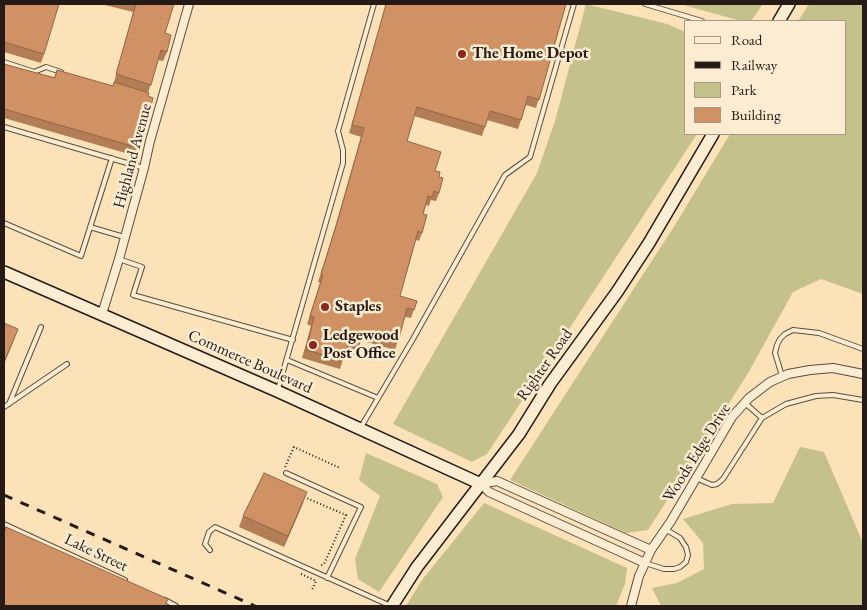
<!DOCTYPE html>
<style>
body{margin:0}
#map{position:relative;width:867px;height:610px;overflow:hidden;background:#fbe2b8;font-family:"EB Garamond",serif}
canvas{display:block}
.frame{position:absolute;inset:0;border:5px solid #261a16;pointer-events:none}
.legend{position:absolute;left:684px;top:20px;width:162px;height:115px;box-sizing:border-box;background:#fcecd1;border:1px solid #a69886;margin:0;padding:6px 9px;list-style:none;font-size:15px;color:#261a16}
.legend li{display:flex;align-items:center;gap:10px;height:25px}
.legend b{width:25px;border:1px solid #a69886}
</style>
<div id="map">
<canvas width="867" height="610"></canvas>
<div class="frame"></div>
<ul class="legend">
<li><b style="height:6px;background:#fcecd1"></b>Road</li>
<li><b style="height:6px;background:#261a16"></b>Railway</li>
<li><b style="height:14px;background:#c5c18a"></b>Park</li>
<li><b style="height:14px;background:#d09164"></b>Building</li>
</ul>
</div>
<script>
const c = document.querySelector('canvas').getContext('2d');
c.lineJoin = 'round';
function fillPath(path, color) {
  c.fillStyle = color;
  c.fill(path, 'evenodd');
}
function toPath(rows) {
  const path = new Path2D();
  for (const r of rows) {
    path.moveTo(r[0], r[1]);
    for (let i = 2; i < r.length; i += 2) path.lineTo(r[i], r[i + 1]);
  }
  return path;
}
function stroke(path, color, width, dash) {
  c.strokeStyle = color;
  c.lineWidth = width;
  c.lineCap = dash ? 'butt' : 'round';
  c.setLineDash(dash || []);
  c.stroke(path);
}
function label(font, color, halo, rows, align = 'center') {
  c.font = font + ' "EB Garamond",serif';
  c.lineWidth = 5;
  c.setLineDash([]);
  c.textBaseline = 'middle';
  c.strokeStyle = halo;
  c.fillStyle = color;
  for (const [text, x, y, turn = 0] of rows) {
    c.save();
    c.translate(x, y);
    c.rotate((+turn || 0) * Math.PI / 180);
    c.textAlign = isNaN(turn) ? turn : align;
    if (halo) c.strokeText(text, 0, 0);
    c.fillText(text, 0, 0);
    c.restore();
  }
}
fillPath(toPath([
 [586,4,667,24,686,32,686,134,697,134,487,454,472,462,393,424,537,173,555,121],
 [680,4,763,4,751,21,741,21],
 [809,4,863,4,863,294,821,279,793,292,747,375,648,530,626,533,510,480,675,225,730,134,846,134,846,21,798,21],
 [800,447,824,452,863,543,863,606,661,606,652,588,677,583,704,569,703,543,683,519,732,504,773,503],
 [366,453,437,484,443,497,379,592,358,579,355,559,380,496,359,480],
 [484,503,627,568,625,584,616,606,406,606,422,580]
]), '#c5c18a');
const lane = toPath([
 [645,4,702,21],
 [4,62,34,72,46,67,61,72],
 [4,127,144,168],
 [4,223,81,256,112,158],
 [90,227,124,237],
 [119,259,142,267,133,295,293,340],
 [287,360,378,398],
 [782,376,775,353,777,345,780,339,785,334,793,330,819,333,863,349],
 [278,389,343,163,343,150,338,131,374,4],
 [745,403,762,418],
 [9,404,41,327],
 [4,407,67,364],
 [361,427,413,339,505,175,530,157,574,4],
 [286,473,361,507,327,578],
 [696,478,712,485,717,484,723,479,762,418,786,404,816,396,833,395,863,400],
 [4,524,125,580],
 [210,550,205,544,209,532,215,527,391,606],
 [645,563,664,569,674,569,680,567,686,562,688,555,686,547,680,538,665,529],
 [165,600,176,606]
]);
const street = toPath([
 [102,314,119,259,144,168,150,141,189,4],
 [481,484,497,481,651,550],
 [481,484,489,492,645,563],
 [631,606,639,576,651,550,671,521,732,417,749,398,770,382,788,374,810,370,833,368,863,374]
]);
const secondary = toPath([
 [779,21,789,4],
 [4,272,277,391,481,484],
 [392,606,417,567,519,434,550,384,617,292,649,243,713,134]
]);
stroke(lane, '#5b4c3e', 6);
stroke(street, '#5b4c3e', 10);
stroke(secondary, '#261a16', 14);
stroke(toPath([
 [285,467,294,447,340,468],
 [304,497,346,515,324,564,320,566],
 [301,574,316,581,312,590]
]), '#261a16', 2, [1, 2.5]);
stroke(lane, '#fcecd1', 4);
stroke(street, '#fcecd1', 8);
stroke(secondary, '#fcecd1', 11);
stroke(toPath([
 [4,495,255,606]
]), '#261a16', 3, [9, 9]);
fillPath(toPath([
 [4,4,44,54,41,63,4,52],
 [101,4,174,4,165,33,167,52,163,61,158,60,148,93,139,148,136,156,4,118,4,64,54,78,57,70,113,86,133,12],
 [386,4,566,4,536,108,526,105,518,129,487,120,482,136,414,116,407,141,435,171,439,177,439,193,436,201,431,200,429,206,426,205,423,214,422,233,419,241,416,240,400,296,417,301,411,318,405,317,395,350,360,340,355,356,345,353,340,369,302,358,311,326,307,324,320,283,318,282,334,231,361,137,349,133],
 [303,503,284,547,239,527,243,516]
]), '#b37d56');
fillPath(toPath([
 [18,329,14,340,4,364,4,362],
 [307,492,303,503,284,547,288,536]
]), '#926646');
const building = toPath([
 [4,4,59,4,44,54,4,42,4,4],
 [136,4,174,4,165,33,171,35,167,52,161,50,151,85,116,74,136,4],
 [386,4,566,4,539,100,528,96,521,120,490,111,485,127,417,107,407,141,441,152,435,171,440,172,439,177,443,178,439,193,434,191,432,197,428,196,423,214,427,215,422,233,418,231,400,296,417,301,414,310,407,308,398,342,363,332,358,348,348,345,343,360,306,350,314,317,310,316,323,275,321,274,337,223,364,128,352,125,386,4],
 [4,64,55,78,57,70,113,86,114,82,149,93,148,96,153,98,139,148,4,109,4,64],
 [4,323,18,329,4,362,4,323],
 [264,473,307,492,288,536,243,516,264,473],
 [6,527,168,599,165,606,4,606,4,532,6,527]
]);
fillPath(building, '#d09164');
stroke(building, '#926646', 1);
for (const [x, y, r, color] of [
 [462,54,5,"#8f2418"],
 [325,307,5,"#8f2418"],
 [313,345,5,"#8f2418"]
]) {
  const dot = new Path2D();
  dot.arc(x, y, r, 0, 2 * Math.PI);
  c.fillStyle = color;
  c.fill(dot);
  stroke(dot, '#fcecd1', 2);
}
label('bold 16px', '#261a16', '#fcecd1', [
 ["The Home Depot",472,54],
 ["Staples",335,307],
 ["Ledgewood",323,336],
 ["Post Office",323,354]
], 'left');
label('16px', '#261a16', '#fcecd1', [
 ["Highland Avenue",133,156,-75],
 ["Commerce Boulevard",250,362,24],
 ["Righter Road",545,365,-55],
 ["Woods Edge Drive",697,453,-58],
 ["Lake Street",96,553,25]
]);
</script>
